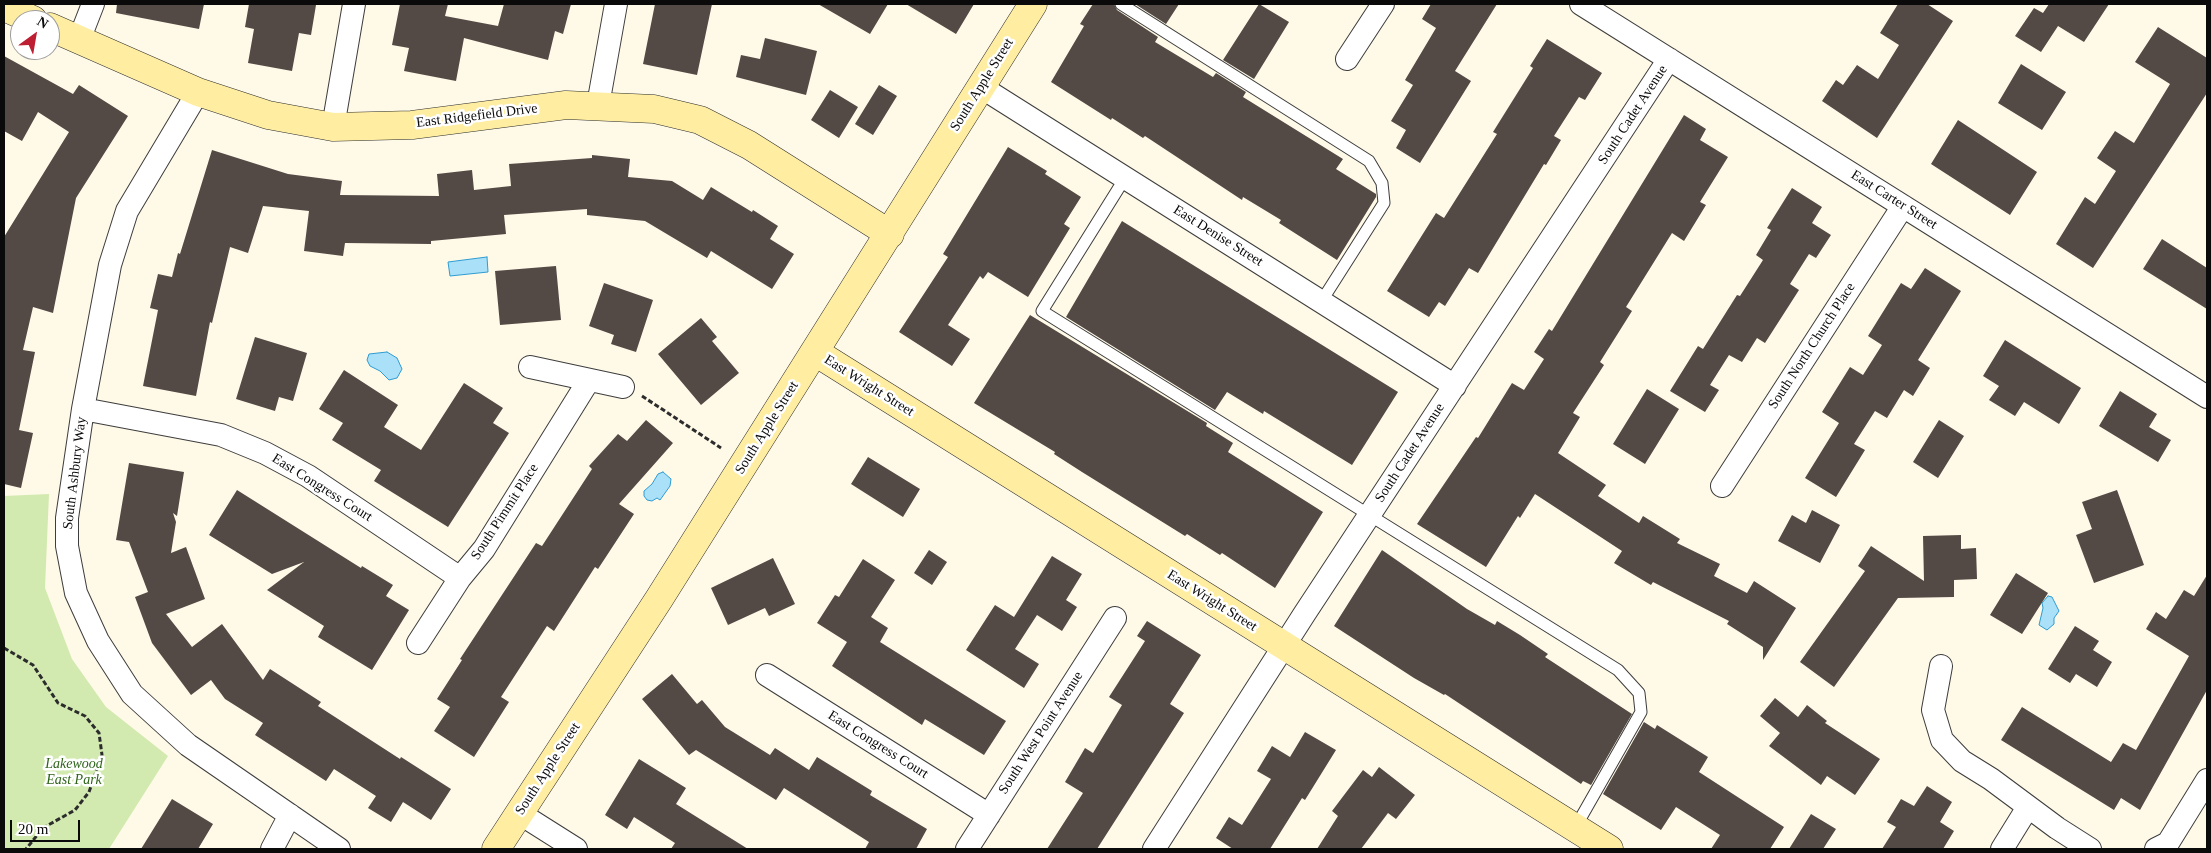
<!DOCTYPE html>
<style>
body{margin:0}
#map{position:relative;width:2211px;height:853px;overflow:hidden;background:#fff9e7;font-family:"Times New Roman",serif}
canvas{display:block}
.frame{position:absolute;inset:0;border:5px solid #0a0a0a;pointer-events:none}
.north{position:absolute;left:10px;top:10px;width:50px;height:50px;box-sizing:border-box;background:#fff;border:1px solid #9d9d9d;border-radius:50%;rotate:32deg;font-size:14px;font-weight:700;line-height:20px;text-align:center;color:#0a0a0a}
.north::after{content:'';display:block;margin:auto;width:18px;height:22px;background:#be1e31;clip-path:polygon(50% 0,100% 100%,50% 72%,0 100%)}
.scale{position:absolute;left:10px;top:820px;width:70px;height:22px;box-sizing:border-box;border:2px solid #0a0a0a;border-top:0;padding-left:6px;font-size:15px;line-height:18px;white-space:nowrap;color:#0a0a0a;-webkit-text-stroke:4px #fff;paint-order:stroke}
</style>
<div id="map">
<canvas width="2211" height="853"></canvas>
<div class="frame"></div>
<div class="north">N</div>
<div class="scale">20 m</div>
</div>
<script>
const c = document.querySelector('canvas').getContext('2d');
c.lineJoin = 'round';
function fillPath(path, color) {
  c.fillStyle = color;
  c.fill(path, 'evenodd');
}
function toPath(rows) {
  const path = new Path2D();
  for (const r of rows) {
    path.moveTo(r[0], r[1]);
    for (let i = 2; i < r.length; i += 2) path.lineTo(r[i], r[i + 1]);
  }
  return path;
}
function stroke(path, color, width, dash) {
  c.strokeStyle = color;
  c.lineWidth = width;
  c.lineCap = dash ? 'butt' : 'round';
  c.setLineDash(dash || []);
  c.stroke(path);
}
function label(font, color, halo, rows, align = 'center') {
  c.font = font + ' "Times New Roman",serif';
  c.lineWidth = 5;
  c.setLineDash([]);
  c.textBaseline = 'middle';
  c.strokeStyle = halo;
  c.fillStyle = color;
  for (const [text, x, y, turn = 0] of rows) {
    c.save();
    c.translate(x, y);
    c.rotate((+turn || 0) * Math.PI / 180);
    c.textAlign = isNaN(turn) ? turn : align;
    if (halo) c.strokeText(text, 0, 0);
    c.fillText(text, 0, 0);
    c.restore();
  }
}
fillPath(toPath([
 [49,494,45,588,72,659,106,707,168,756,109,849,4,849,4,496]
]), '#d2eab0');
const water = toPath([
 [487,257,488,272,450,276,448,262,487,257],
 [387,352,397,358,402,369,397,378,389,380,380,371,370,366,367,360,369,354,387,352],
 [663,472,671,479,670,486,660,500,657,498,652,501,647,500,644,496,644,491,652,484,658,474,663,472],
 [2048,596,2052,597,2059,611,2054,618,2054,624,2047,630,2039,625,2043,608,2042,603,2048,596]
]);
fillPath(water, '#aae0f8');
stroke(water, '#2e9cd2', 1);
fillPath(toPath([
 [117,4,204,4,199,29,116,13],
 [249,4,316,5,311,35,299,33,292,71,248,63,254,29,245,27],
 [400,4,448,4,445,16,498,26,504,4,571,4,563,34,555,31,548,60,464,38,456,81,404,71,409,48,392,45],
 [655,4,712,4,697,75,643,64],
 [818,4,888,4,870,34],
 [906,4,974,4,956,34],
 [1093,4,1114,4,1117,10,1158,37,1155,42,1213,77,1216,73,1246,92,1243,97,1343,159,1336,169,1376,194,1376,197,1337,260,1279,223,1281,220,1243,197,1242,200,1145,136,1143,138,1112,118,1111,120,1051,82,1084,26,1080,24],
 [1135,4,1179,4,1166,24],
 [1259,4,1289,22,1254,79,1223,60],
 [1431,4,1497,4,1455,71,1471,81,1420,163,1396,148,1406,130,1391,121,1413,85,1405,80,1436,28,1422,19],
 [1898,4,1927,4,1953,21,1877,138,1822,101,1836,80,1843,85,1857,65,1878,79,1899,45,1880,33],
 [2049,4,2109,4,2084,42,2058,26,2041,52,2015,36,2034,8,2043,13],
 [2158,27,2207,58,2207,93,2093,268,2056,244,2085,197,2095,204,2116,171,2097,158,2115,131,2134,143,2170,84,2135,62],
 [765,38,817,51,806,95,736,77,741,55,760,59],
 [1547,39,1602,73,1585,100,1579,97,1554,136,1561,140,1546,165,1544,164,1478,273,1469,268,1445,306,1439,302,1429,317,1387,291,1436,213,1444,218,1497,134,1493,132,1533,68,1530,66],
 [4,56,73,94,79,85,128,116,76,198,53,313,33,307,23,350,35,352,19,430,33,433,21,488,4,484,4,237,69,132,38,112,22,141,4,131],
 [2021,64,2066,92,2042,130,1998,103],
 [879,85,897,96,873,135,855,124],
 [830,90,858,107,839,138,811,120],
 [1684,115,1706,129,1700,140,1728,157,1700,202,1706,205,1684,241,1672,233,1626,307,1632,311,1600,362,1604,365,1573,413,1580,417,1558,453,1606,485,1598,496,1639,523,1643,516,1680,539,1677,543,1720,564,1714,576,1747,593,1754,581,1796,608,1763,660,1763,647,1727,624,1729,621,1653,582,1651,585,1614,563,1622,551,1535,494,1520,518,1518,516,1486,567,1417,524,1476,437,1478,438,1512,383,1524,390,1544,359,1534,352,1549,329,1552,331],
 [1958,120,2037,172,2010,215,1931,164],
 [1008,147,1047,171,1045,174,1081,197,1064,224,1070,228,1028,297,988,272,983,279,980,276,948,325,970,339,952,366,899,332,948,257,943,254],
 [212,150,288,174,342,181,340,195,439,196,437,174,472,170,474,190,511,186,509,164,592,158,592,155,630,159,628,177,672,181,703,200,711,187,752,212,753,210,778,226,770,239,794,254,772,289,711,251,707,258,645,221,587,215,587,209,504,215,506,234,431,241,431,244,345,243,343,256,304,251,309,211,263,206,248,253,230,247,212,323,210,322,196,396,143,386,158,310,150,308,158,274,172,277,178,253,180,254],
 [1792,188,1822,207,1812,223,1831,235,1816,258,1809,254,1790,284,1799,290,1765,343,1757,338,1742,362,1729,355,1710,385,1719,390,1705,412,1670,391,1698,346,1703,349,1737,295,1740,296,1763,260,1756,255,1771,230,1767,228],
 [1122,221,1398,392,1352,465,1264,411,1263,414,1227,392,1215,410,1066,317],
 [2162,239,2207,268,2207,309,2143,269],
 [556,266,561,320,500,325,495,271],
 [1925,268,1961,291,1918,360,1930,368,1913,396,1904,390,1887,418,1875,411,1854,444,1865,450,1836,497,1805,478,1839,423,1822,412,1850,367,1863,375,1882,345,1868,336,1901,283,1911,289],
 [604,283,653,300,636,352,611,344,614,335,589,326],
 [1030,315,1207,423,1206,426,1233,443,1228,452,1323,512,1275,588,1222,553,1220,555,1187,534,1185,536,1082,472,1054,454,1055,452,974,403],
 [701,318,717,337,712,341,739,373,701,405,658,354],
 [255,337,307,353,293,401,279,397,275,411,236,399],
 [2005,340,2081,388,2059,424,2024,402,2015,416,1989,400,1999,386,1983,376],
 [344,370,398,405,384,427,421,450,464,383,503,408,493,423,509,433,448,527,374,481,381,470,332,440,343,423,319,409],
 [1647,389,1679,409,1645,464,1613,444],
 [2120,391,2157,414,2149,427,2171,440,2158,462,2099,426],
 [646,420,673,443,619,504,634,514,598,569,595,567,554,631,547,626,501,697,509,702,474,757,434,731,450,707,437,699,462,660,460,659,536,543,542,546,592,469,589,466,618,434,627,441],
 [1939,420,1964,436,1938,478,1913,462],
 [868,457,920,489,903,517,851,484],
 [129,463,184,472,177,516,173,513,176,522,171,553,186,547,205,599,166,614,192,647,222,624,263,680,270,669,321,702,318,706,400,759,401,757,451,789,431,820,403,802,391,822,368,808,376,796,334,769,326,781,255,735,263,723,225,699,211,680,191,695,152,643,135,597,148,592,129,542,116,540],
 [237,490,361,568,362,566,393,585,386,596,409,610,372,670,318,637,324,626,267,590,304,562,272,574,209,535],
 [2117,490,2144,565,2094,583,2076,535,2092,529,2082,502],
 [1812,510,1840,525,1820,563,1778,541,1792,515,1806,523],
 [1961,535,1961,549,1976,548,1977,579,1954,580,1954,597,1898,598,1834,687,1800,662,1865,571,1858,566,1871,546,1924,581,1923,536],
 [929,550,947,562,932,585,914,573],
 [1382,550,1467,609,1495,625,1497,621,1520,635,1548,654,1545,657,1632,714,1591,785,1583,781,1581,784,1445,694,1444,695,1414,678,1334,626],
 [1052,556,1082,574,1066,600,1077,607,1062,631,1037,615,1015,649,1039,664,1024,688,966,650,995,605,1014,617],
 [773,558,795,604,769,616,765,608,728,625,711,588],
 [863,559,895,580,871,617,888,628,880,642,1006,721,984,755,925,719,922,725,832,666,847,642,817,623,835,595,839,597],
 [2016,573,2048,593,2022,634,1990,615],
 [2207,575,2207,690,2140,810,2121,798,2114,810,2001,740,2022,707,2111,762,2123,743,2136,750,2189,656,2146,629,2156,612,2166,619,2184,590,2194,596],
 [1147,621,1201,655,1170,704,1184,713,1097,849,1047,849,1083,793,1065,782,1085,748,1093,753,1122,705,1109,697,1145,641,1137,636],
 [2075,626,2099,641,2093,650,2112,662,2097,687,2076,674,2070,683,2048,669],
 [672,674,697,704,702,700,725,727,770,755,775,748,809,770,817,757,872,791,870,795,927,829,916,849,865,849,869,842,784,788,776,800,696,750,689,755,642,699],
 [1775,698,1798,717,1807,705,1827,721,1825,723,1880,759,1855,795,1827,776,1821,785,1769,746,1780,733,1760,716],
 [1644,722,1655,729,1657,725,1708,757,1699,772,1784,827,1770,849,1711,849,1720,835,1676,807,1661,830,1603,794],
 [1305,732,1336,750,1305,800,1302,798,1270,849,1233,849,1216,838,1229,817,1242,825,1271,779,1257,771,1272,746,1290,757],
 [639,759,686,788,676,804,748,849,671,849,675,843,634,817,627,829,605,815],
 [1379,767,1415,795,1396,819,1388,813,1361,849,1317,849,1338,816,1332,811,1363,770,1372,777],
 [1927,786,1952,802,1940,822,1954,831,1943,849,1882,849,1896,827,1887,822,1901,799,1914,806],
 [172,799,213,824,198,849,141,849],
 [1811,814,1836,829,1823,849,1789,849]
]), '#534a46');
const lane = toPath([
 [1121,4,1369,161,1382,183,1384,203,1321,302],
 [1125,178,1042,311,1618,670,1639,693,1641,712,1575,828]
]);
const street = toPath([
 [1581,4,2207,397],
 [79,40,93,4],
 [1347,59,1383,4],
 [981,87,1455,386],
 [198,92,127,211,110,265,83,409,67,518,67,546,76,593,98,641,132,694,188,745,339,849],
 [598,105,616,4],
 [333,127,354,4],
 [530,367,623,387],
 [83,409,221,435,265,453,308,476,460,578],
 [1722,486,1903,206],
 [418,643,460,578,484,549,589,380],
 [1941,666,1933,710,1942,740,1962,761,1991,779,2057,828,2090,849],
 [767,675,989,815],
 [519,813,576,849],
 [272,849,290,815],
 [967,849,1115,618],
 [1154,849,1305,613,1669,59],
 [2002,849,2028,807],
 [2156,849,2168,843,2207,780]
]);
const secondary = toPath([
 [4,7,33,20],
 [50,27,198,92,268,115,333,127,412,125,566,105,654,109,700,120,749,145,890,234],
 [815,352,1609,849],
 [496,849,659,599,1033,4]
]);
stroke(lane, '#3d3d3d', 13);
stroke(street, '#3d3d3d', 24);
stroke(secondary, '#2c2c2c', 29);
stroke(toPath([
 [642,396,721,448],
 [4,648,33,665,58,703,85,716,99,733,102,755,89,792,75,810,43,828,26,849]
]), '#2c2c2c', 3, [5, 2.5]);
stroke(lane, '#fff', 11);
stroke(street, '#fff', 22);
stroke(secondary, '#ffeea2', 28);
label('14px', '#0a0a0a', '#fff', [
 ["South Apple Street",982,85,-58],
 ["South Cadet Avenue",1633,115,-57],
 ["East Ridgefield Drive",477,116,-7],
 ["East Carter Street",1894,200,32],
 ["East Denise Street",1218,236,32],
 ["South North Church Place",1812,346,-57],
 ["East Wright Street",869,386,32],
 ["South Apple Street",767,428,-58],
 ["South Cadet Avenue",1410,453,-57],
 ["South Ashbury Way",75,473,-83],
 ["East Congress Court",322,488,32],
 ["South Pimmit Place",505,512,-57],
 ["East Wright Street",1212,601,32],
 ["South West Point Avenue",1041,733,-57],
 ["East Congress Court",878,745,32],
 ["South Apple Street",548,769,-57]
]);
label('italic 14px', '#2e6319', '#fff', [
 ["Lakewood",74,764],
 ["East Park",74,780]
]);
</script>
